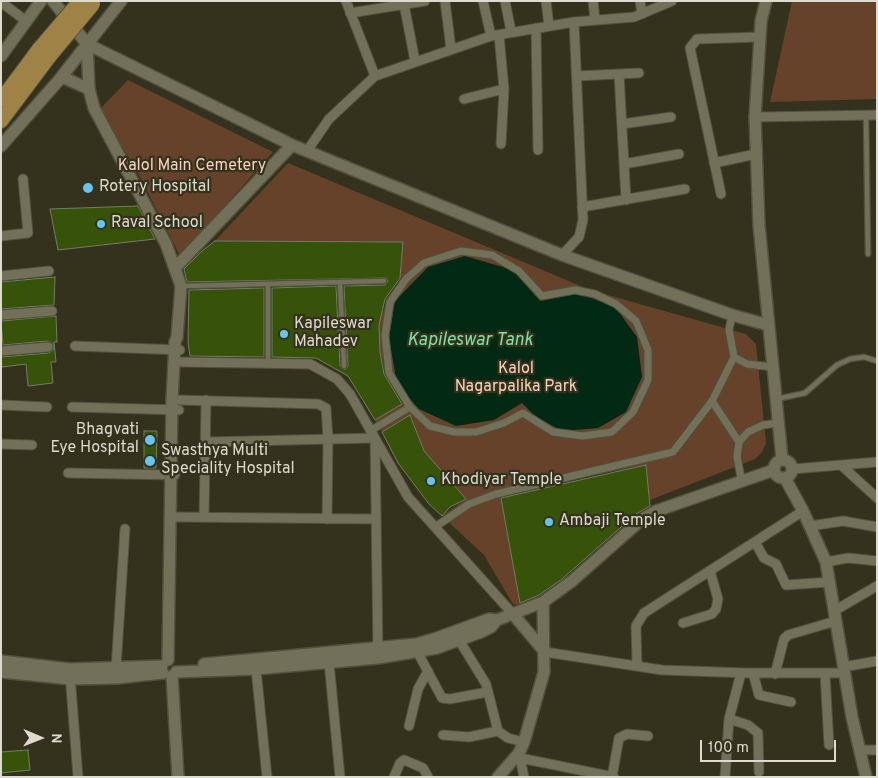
<!DOCTYPE html>
<style>
body{margin:0}
#map{position:relative;width:878px;height:778px;overflow:hidden;background:#34321d;font-family:Overpass,sans-serif}
canvas{display:block}
.frame{position:absolute;inset:0;border:2px solid #dcdbce;pointer-events:none}
.north{position:absolute;left:15px;top:713px;width:50px;height:50px;-webkit-text-stroke:4px #34321d;paint-order:stroke;rotate:91deg;font-size:14px;font-weight:700;line-height:20px;text-align:center;color:#dcdbce}
.north::after{content:'';display:block;margin:auto;width:18px;height:22px;background:#dcdbce;clip-path:polygon(50% 0,100% 100%,50% 72%,0 100%)}
.scale{position:absolute;left:700px;top:740px;width:136px;height:22px;box-sizing:border-box;border:2px solid #dcdbce;border-top:0;padding-left:6px;font-size:15px;line-height:18px;white-space:nowrap;color:#dcdbce;-webkit-text-stroke:4px #34321d;paint-order:stroke}
</style>
<div id="map">
<canvas width="878" height="778"></canvas>
<div class="frame"></div>
<div class="north">N</div>
<div class="scale">100 m</div>
</div>
<script>
const c = document.querySelector('canvas').getContext('2d');
c.lineJoin = 'round';
function fillPath(path, color) {
  c.fillStyle = color;
  c.fill(path, 'evenodd');
}
function toPath(rows) {
  const path = new Path2D();
  for (const r of rows) {
    if (r.length === 3) {
      path.moveTo(r[0] + r[2], r[1]);
      path.arc(r[0], r[1], r[2], 0, 2 * Math.PI);
      continue;
    }
    path.moveTo(r[0], r[1]);
    for (let i = 2; i < r.length; i += 2) path.lineTo(r[i], r[i + 1]);
  }
  return path;
}
function stroke(path, color, width, dash) {
  c.strokeStyle = color;
  c.lineWidth = width;
  c.lineCap = dash ? 'butt' : 'round';
  c.setLineDash(dash || []);
  c.stroke(path);
}
function label(font, color, halo, rows, align = 'center') {
  c.font = font + ' Overpass,sans-serif';
  c.lineWidth = 4.5;
  c.setLineDash([]);
  c.textBaseline = 'middle';
  c.strokeStyle = halo;
  c.fillStyle = color;
  for (const [text, x, y, turn = 0] of rows) {
    c.save();
    c.translate(x, y);
    c.rotate((+turn || 0) * Math.PI / 180);
    c.textAlign = isNaN(turn) ? turn : align;
    if (halo) c.strokeText(text, 0, 0);
    c.fillText(text, 0, 0);
    c.restore();
  }
}
fillPath(toPath([
 [792,1,877,1,877,99,770,102],
 [128,80,273,152,180,256,139,175,100,109],
 [288,163,590,290,746,334,756,344,766,443,762,452,755,459,650,500,645,465,580,478,501,498,521,606,513,604,484,555,442,516,466,499,424,451,411,416,382,432,375,420,405,402,387,376,380,352,379,325,387,298,400,280,403,242,215,241]
]), '#66422b');
fillPath(toPath([
 [465,256,513,270,540,301,579,293,616,308,637,337,642,377,626,412,598,428,562,431,535,416,522,403,494,420,456,426,419,409,397,384,389,338,395,301,428,267]
]), '#012914');
const building = toPath([
 [138,206,155,239,58,250,50,209,138,206],
 [215,241,403,242,400,278,385,299,379,325,380,352,384,374,402,404,375,420,348,376,316,358,272,357,272,288,336,286,340,366,345,370,348,366,344,286,385,285,388,281,386,278,187,282,184,269,202,251,215,241],
 [55,277,54,305,1,309,1,282,55,277],
 [264,288,264,357,190,356,188,343,189,290,264,288],
 [56,316,57,342,54,342,56,362,51,362,53,383,28,386,26,364,2,367,1,357,49,353,54,349,53,344,47,341,3,345,1,321,56,316],
 [410,415,424,451,466,499,450,507,442,516,429,504,398,463,382,432,410,415],
 [144,431,157,431,156,468,144,468,144,431],
 [646,465,650,506,636,514,562,579,539,595,520,603,501,498,646,465],
 [28,750,30,770,1,773,1,752,28,750]
]);
fillPath(building, '#37530a');
stroke(building, '#727d67', 1);
const service = toPath([
 [866,115,868,254],
 [340,283,344,366],
 [183,286,384,281],
 [268,363,268,285],
 [777,399,805,393,837,365,850,359,864,357,877,361]
]);
const pedestrian = toPath([
 [732,315,729,330,734,357,747,364,772,367],
 [712,401,739,442],
 [370,431,410,407,430,426,454,432,476,432,504,423,523,413,553,432,583,436,612,432,633,412,648,380,648,350,636,321,616,304,595,294,575,290,542,296,519,271,492,255,461,251,424,263,406,279,390,302,385,335,389,373,410,407],
 [742,483,737,457,739,442,748,432,763,425,778,423],
 [435,527,469,504,496,494,673,452,712,401,734,357]
]);
const minor = toPath([
 [346,1,375,76],
 [445,1,451,49],
 [483,1,491,36],
 [505,1,511,31],
 [546,1,549,26],
 [593,1,595,20],
 [640,1,642,14],
 [1,2,26,21],
 [404,4,415,61],
 [350,13,425,1],
 [536,28,538,150],
 [499,35,504,89,501,144],
 [619,74,626,200],
 [577,76,639,73],
 [464,99,504,89],
 [755,117,877,115],
 [622,124,671,117],
 [307,151,329,119,375,76,491,36,574,22,634,17,672,1],
 [714,163,756,154],
 [624,164,679,154],
 [721,194,690,48,697,39,760,37],
 [582,207,685,189],
 [1,236,28,233,23,179],
 [562,255,579,237,583,220,574,22],
 [1,276,49,271],
 [1,315,52,311],
 [75,346,180,350],
 [1,351,48,347],
 [180,362,310,364,337,379,350,394,408,497,512,613],
 [179,400,318,404,326,408,328,439,327,519],
 [1,405,47,407],
 [72,407,179,410],
 [206,442,375,438,378,654],
 [1,444,32,445],
 [841,465,877,498],
 [793,469,877,462],
 [68,473,175,475],
 [175,517,376,519],
 [204,517,206,400],
 [810,526,843,521,877,527],
 [755,542,764,558,776,564,786,585,830,582],
 [826,562,848,558,877,561],
 [834,611,877,586],
 [683,623,712,614,716,609,718,599,710,571],
 [459,640,486,684,498,731,508,738,524,742],
 [545,652,662,670,747,673,844,673],
 [418,653,442,698,450,699,488,692],
 [329,662,340,777],
 [637,666,636,626,644,613,803,511],
 [843,667,877,661],
 [116,668,125,529],
 [256,669,267,777],
 [753,673,759,695,791,702],
 [775,674,784,639,788,635,836,621],
 [825,674,829,745],
 [70,675,78,777],
 [729,719,748,725,758,733,759,772],
 [409,726,418,689,428,671],
 [443,735,469,737,498,731],
 [860,750,877,750],
 [519,753,524,777],
 [520,758,614,777],
 [394,777,400,763,404,760,423,768,428,777],
 [612,777,619,738,627,734,648,736],
 [725,777,729,719,741,673]
]);
const tertiary = toPath([
 [53,1,87,44,292,145,562,255,732,315,768,325],
 [766,1,761,21,755,117,759,225,782,459],
 [87,44,89,89,94,108,166,244,181,286,177,337,175,342,172,400,168,660],
 [1,56,41,1],
 [62,77,89,89],
 [1,146,59,80,121,1],
 [176,267,292,145],
 [783,469,9],
 [785,478,803,511,826,562,852,717,866,777],
 [512,613,545,652],
 [1,661,70,669,162,666],
 [204,664,416,644,434,639,489,619,497,620],
 [1,672,71,679,117,678,163,673],
 [176,672,256,669,378,658,437,648,481,632,491,627,497,620,543,602,572,581,641,520,656,511,774,470],
 [172,676,178,777],
 [498,777,519,753,524,742,544,672,543,602]
]);
const primary = toPath([
 [1,100,39,49],
 [1,121,49,57]
]);
stroke(service, '#52503e', 7);
stroke(pedestrian, '#52503e', 9);
stroke(minor, '#52503e', 11);
stroke(tertiary, '#52503e', 14);
stroke(primary, '#52503e', 16);
stroke(service, '#727059', 4.5);
stroke(pedestrian, '#727059', 7);
stroke(minor, '#727059', 9);
stroke(tertiary, '#727059', 11);
stroke(primary, '#9f8245', 14);
const primaryBridge = toPath([
 [39,49,80,1],
 [49,57,93,4]
]);
stroke(primaryBridge, '#52503e', 16, []);
stroke(primaryBridge, '#9f8245', 14);
for (const [x, y, r, color] of [
 [88,188,6,"#67c4ef"],
 [101,224,5,"#67c4ef"],
 [284,334,5,"#67c4ef"],
 [150,440,6,"#67c4ef"],
 [150,461,6,"#67c4ef"],
 [431,481,5,"#67c4ef"],
 [549,522,5,"#67c4ef"]
]) {
  const dot = new Path2D();
  dot.arc(x, y, r, 0, 2 * Math.PI);
  c.fillStyle = color;
  c.fill(dot);
  stroke(dot, '#34321d', 2);
}
label('16px', '#f9d3bc', '#34321d', [
 ["Kalol Main Cemetery",192,167],
 ["Kalol",516,370],
 ["Nagarpalika Park",516,388]
]);
label('16px', '#dcdbce', '#34321d', [
 ["Rotery Hospital",99,188],
 ["Raval School",111,224],
 ["Kapileswar",294,325],
 ["Mahadev",294,343],
 ["Bhagvati",139,431,"right"],
 ["Eye Hospital",139,449,"right"],
 ["Swasthya Multi",161,452],
 ["Speciality Hospital",161,470],
 ["Khodiyar Temple",441,481],
 ["Ambaji Temple",559,522]
], 'left');
label('italic 18px', '#7fe3a4', '#34321d', [
 ["Kapileswar Tank",470,341]
]);
</script>
